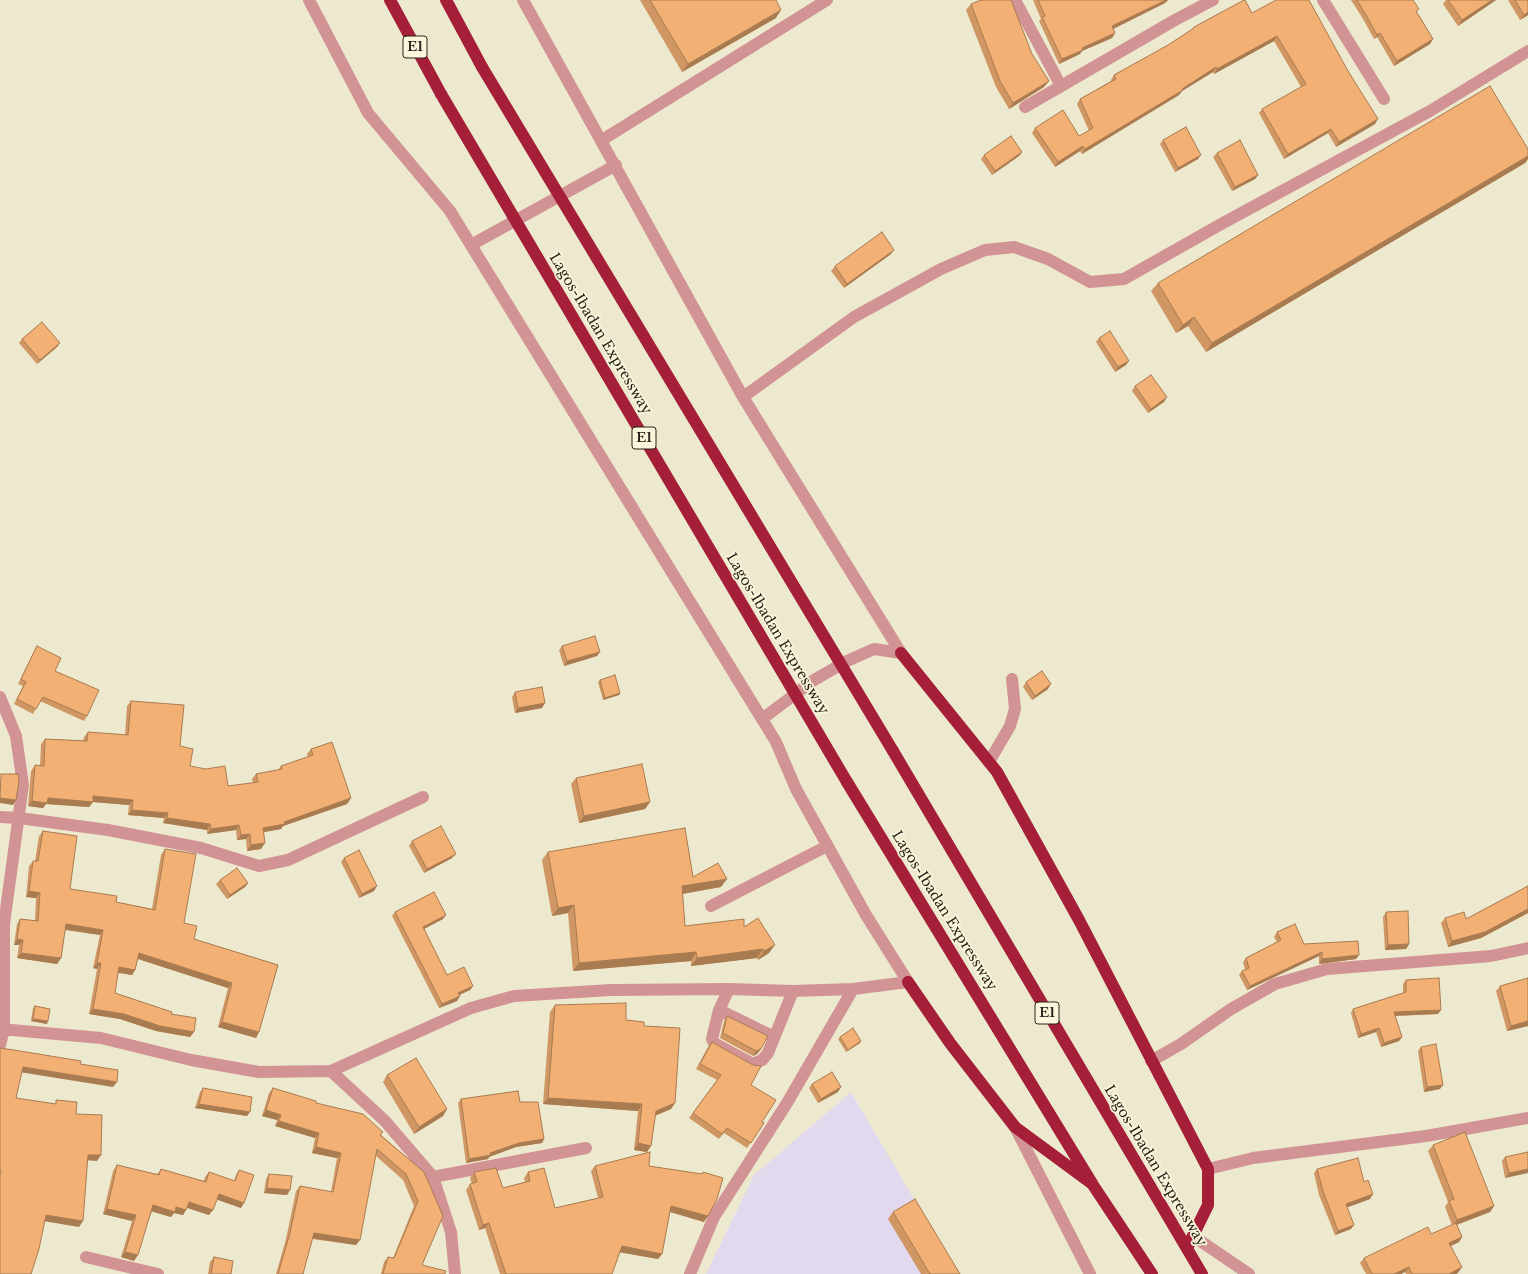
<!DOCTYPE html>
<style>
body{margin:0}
canvas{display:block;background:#ede9ce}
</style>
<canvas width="1528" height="1274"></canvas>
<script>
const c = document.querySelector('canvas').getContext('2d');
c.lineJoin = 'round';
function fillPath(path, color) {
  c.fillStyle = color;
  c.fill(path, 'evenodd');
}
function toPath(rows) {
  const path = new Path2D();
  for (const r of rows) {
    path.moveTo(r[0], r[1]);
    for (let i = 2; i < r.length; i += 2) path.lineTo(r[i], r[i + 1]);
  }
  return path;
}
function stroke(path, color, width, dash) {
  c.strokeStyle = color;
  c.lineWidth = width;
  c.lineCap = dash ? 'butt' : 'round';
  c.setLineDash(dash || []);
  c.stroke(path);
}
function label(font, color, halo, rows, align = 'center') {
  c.font = font + ' "Libre Baskerville",serif';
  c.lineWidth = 3.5;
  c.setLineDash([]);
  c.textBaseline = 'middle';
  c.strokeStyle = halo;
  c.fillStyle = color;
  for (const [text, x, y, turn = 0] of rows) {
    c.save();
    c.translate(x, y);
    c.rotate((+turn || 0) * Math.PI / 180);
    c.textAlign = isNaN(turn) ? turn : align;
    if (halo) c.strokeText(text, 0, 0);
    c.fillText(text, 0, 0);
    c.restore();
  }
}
fillPath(toPath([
 [851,1092,958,1274,706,1274,754,1175]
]), '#e3d9ee');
stroke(toPath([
 [309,0,368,113,450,211,762,719],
 [523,0,743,397,901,653],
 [1015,0,1061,86],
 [1323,0,1384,99],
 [1025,107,1175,20,1213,0],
 [602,140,827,0],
 [471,245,616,165],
 [743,397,854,317,941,269,985,250,1014,247,1048,259,1090,282,1124,279,1223,223,1430,111,1528,51],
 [0,697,16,736,23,785,4,924,4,1029,0,1045],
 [989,762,1010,726,1015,709,1012,679],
 [0,817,19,818,108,830,201,848,259,866,288,860,423,797],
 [711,906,827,846],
 [729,989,719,1010,712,1039,714,1043,753,1064,762,1060,768,1053,793,991],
 [719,1010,774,1037],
 [0,1029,101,1038,191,1060,259,1072,331,1071,471,1008,514,996,611,990,729,989,793,991,853,989,908,982,866,915,796,789,776,742,762,719,814,680,847,661,874,649,901,653],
 [1151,1061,1181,1044,1231,1009,1275,984,1327,969,1491,956,1528,948],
 [331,1071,385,1121,433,1177,451,1232,455,1274],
 [1015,1127,1090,1274],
 [1208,1169,1253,1158,1426,1136,1528,1118],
 [433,1177,586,1148],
 [1193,1236,1249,1274],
 [86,1257,158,1274],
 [690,1274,714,1217,787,1103,853,989]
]), '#d29395', 12);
stroke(toPath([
 [390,0,441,94],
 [446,0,482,67],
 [901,653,997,772,1079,920,1208,1169,1208,1205,1187,1248],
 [893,751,1202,1274],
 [847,782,1093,1185,1152,1274],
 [908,982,950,1043,1015,1127,1091,1183]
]), '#a61f39', 12);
stroke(toPath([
 [482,67,893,751],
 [441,94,847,782]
]), '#a61f39', 12);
fillPath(toPath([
 [640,0,776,0,776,18,682,72],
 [1033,0,1168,0,1165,3,1113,29,1115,33,1112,38,1082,51,1080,54,1059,64,1039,21,1041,19],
 [1351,0,1413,0,1417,12,1433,39,1430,44,1394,66,1377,37,1374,39,1363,19],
 [1446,0,1496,0,1458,26,1443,4],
 [1508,0,1528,0,1528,15,1520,20],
 [971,4,1032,54,1049,81,1044,87,1009,109,996,87,966,10],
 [1252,13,1375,124,1336,147,1328,133,1284,159,1259,113,1262,109,1301,87,1274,41,1214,74,1213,72,1182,91,1179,95,1082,154,1080,151,1055,167,1032,133,1035,128,1079,136,1089,131,1077,104,1080,99,1111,81,1111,80,1114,75,1168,45,1191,30,1194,27],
 [1163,140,1198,159,1175,172,1160,144],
 [1528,149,1528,159,1525,163,1206,352,1188,326,1176,333,1151,291,1158,283],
 [1022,152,1019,156,992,175,981,159,984,155],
 [1217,153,1258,175,1255,179,1232,191,1213,157],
 [891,254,844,288,831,271,835,266],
 [1099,338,1126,365,1115,372,1096,342],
 [22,339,60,343,57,347,37,364,19,343],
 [1135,386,1164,402,1148,413,1132,391],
 [37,646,87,716,84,721,40,701,33,714,14,704,23,686,18,684,34,651],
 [562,646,597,656,564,666,559,650],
 [600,680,620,693,619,695,603,700,598,682],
 [1026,682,1048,689,1032,700,1023,687],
 [515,692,542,708,515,713,512,697],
 [131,701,180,746,190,766,228,786,253,783,252,779,256,774,278,770,281,766,308,757,307,754,311,749,351,798,347,804,283,826,281,829,264,832,261,849,247,851,246,839,237,840,236,830,207,834,207,830,163,823,164,818,128,815,129,805,93,802,89,807,46,804,43,808,28,806,31,771,35,765,40,766,41,744,45,739,83,741,84,737,88,732,125,735,127,706],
 [576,778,650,802,645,809,579,823,571,784],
 [43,831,70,889,116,902,152,909,161,855,165,849,184,923,194,939,278,965,256,1038,218,1027,228,988,138,959,135,970,132,975,118,973,115,993,171,1014,194,1032,190,1037,156,1031,120,1019,89,1014,97,969,93,968,100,935,65,930,61,958,57,964,17,958,19,945,14,945,17,924,20,919,35,921,36,898,26,897,29,866,33,861,35,861,39,836],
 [412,841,452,858,424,873,409,846],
 [548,852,693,877,721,887,682,894,685,926,744,927,769,953,758,960,757,958,691,966,691,961,573,971,568,913,552,916,542,860],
 [344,858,374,891,359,898,341,862],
 [220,880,248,883,245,887,227,899,216,884],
 [1528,886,1528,913,1481,938,1448,947,1441,923,1445,918,1466,919],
 [395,912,443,919,424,929,447,975,473,986,470,990,459,995,460,996,457,1001,439,1008,392,916],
 [1386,912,1409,944,1406,949,1385,950,1383,917],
 [1277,932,1304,944,1356,959,1319,964,1319,956,1247,990,1239,975,1242,971,1245,969,1243,962,1246,958,1277,942,1274,937],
 [1406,980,1438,1014,1395,1016,1402,1037,1399,1041,1381,1047,1376,1032,1358,1038,1351,1013,1353,1009,1403,993,1403,984],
 [1500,986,1528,1026,1507,1031,1496,991],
 [555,1005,626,1020,644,1026,675,1103,671,1109,655,1116,647,1152,634,1150,638,1111,543,1104,550,1012],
 [35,1006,47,1024,31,1021,33,1008],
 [727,1016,761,1049,757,1054,753,1056,720,1038,724,1021],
 [840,1037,861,1041,860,1043,846,1052,838,1039],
 [712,1042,751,1085,762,1122,764,1123,747,1148,724,1133,719,1139,689,1118,717,1080,696,1069,708,1047],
 [1421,1047,1440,1089,1424,1092,1418,1051],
 [387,1075,447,1109,443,1116,414,1134,383,1082],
 [812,1084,838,1092,818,1103,809,1088],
 [203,1088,247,1116,195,1108,200,1092],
 [273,1088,316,1103,383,1132,381,1135,424,1172,422,1265,445,1274,381,1274,384,1262,388,1257,393,1258,414,1206,403,1180,376,1156,356,1245,312,1239,303,1274,276,1274,286,1239,296,1191,300,1186,331,1192,337,1158,312,1153,315,1138,275,1126,277,1120,262,1116,269,1093],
 [461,1099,520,1102,544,1139,542,1143,516,1147,489,1157,488,1159,466,1163,458,1103],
 [1433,1145,1494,1206,1490,1212,1457,1225,1462,1237,1459,1242,1451,1246,1458,1273,1456,1274,1406,1274,1405,1272,1401,1274,1366,1274,1360,1263,1364,1258,1431,1234,1452,1225,1445,1207,1448,1202,1428,1151],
 [1528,1152,1505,1178,1502,1161,1505,1157],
 [117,1165,157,1174,161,1169,204,1181,205,1177,209,1172,234,1181,236,1175,239,1170,241,1208,217,1199,209,1215,187,1208,186,1210,183,1215,174,1213,171,1217,152,1211,134,1261,121,1257,132,1221,103,1214,113,1171],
 [595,1166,649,1166,701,1174,703,1172,704,1222,670,1212,662,1254,658,1259,620,1252,612,1274,500,1274,485,1228,479,1230,466,1190,470,1184,472,1184,470,1178,474,1172,503,1188,525,1182,524,1178,528,1172,555,1208,598,1198,591,1171],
 [1317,1169,1364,1182,1370,1199,1347,1207,1351,1229,1335,1235,1319,1195,1314,1173],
 [269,1174,290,1190,287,1195,264,1193,266,1179],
 [893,1212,960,1274,921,1274,888,1219],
 [214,1257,231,1274,208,1274,210,1262]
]), '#d09764');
fillPath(toPath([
 [1166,0,1168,0,1165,3,1109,31,1112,26],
 [1492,0,1496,0,1458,26,1462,20],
 [781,10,776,18,682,72,688,64],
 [1528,12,1528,15,1520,20,1524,15],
 [1115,33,1112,38,1082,51,1080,54,1059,64,1062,59,1082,48],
 [1380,33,1377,37,1374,39,1377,35],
 [1277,36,1274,41,1214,74,1217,69],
 [1433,39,1430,44,1394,66,1397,61],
 [1216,67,1213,72,1182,91,1179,95,1082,154,1085,149],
 [1049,81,1044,87,1009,109,1013,103],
 [1378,119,1375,124,1336,147,1339,142],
 [1331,129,1328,133,1284,159,1288,154],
 [1083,146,1080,151,1055,167,1058,162],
 [1022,152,1019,156,992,175,995,171],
 [1201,155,1198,159,1175,172,1178,168],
 [1528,156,1528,159,1525,163,1206,352,1212,343],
 [1258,175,1255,179,1232,191,1235,187],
 [894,250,891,254,844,288,847,284],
 [1194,317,1188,326,1176,333,1183,325],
 [60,343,57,347,37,364,40,360],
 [1129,361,1126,365,1115,372,1118,367],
 [1167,397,1164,402,1148,413,1151,409],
 [600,652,597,656,564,666,567,661],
 [1051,684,1048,689,1032,700,1035,696],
 [620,693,619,695,603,700,605,698],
 [545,703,542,708,515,713,518,708],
 [93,796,133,800,129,805,93,802,89,807,46,804,43,808,28,806,32,801,48,798],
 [0,798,16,800,13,805,0,803],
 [351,798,347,804,283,826,281,829,259,833,263,828,284,822],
 [650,802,645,809,579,823,584,816],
 [132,810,168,813,164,818,128,815],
 [167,818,210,824,207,830,163,823],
 [239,825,236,830,207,834,211,829],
 [250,834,246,839,237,840,241,835],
 [265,843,261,849,247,851,251,845],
 [456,854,452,858,424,873,427,869],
 [727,879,721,887,676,895,682,886],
 [248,883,245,887,227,899,230,895],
 [377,886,374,891,359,898,362,894],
 [29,891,40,893,36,898,26,897],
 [574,905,568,913,552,916,558,908],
 [1528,909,1528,913,1481,938,1448,947,1452,941],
 [446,915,443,919,420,931,423,927],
 [66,924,103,930,100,935,62,929],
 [17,939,23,940,19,945,14,945],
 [1409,944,1406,949,1385,950,1388,945],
 [775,945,769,953,758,960,764,951],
 [763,949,757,958,691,966,697,958],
 [696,952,691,961,573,971,579,963],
 [1322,952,1319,956,1247,990,1250,986],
 [21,953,61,958,57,964,17,958],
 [139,953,232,983,228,988,135,958],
 [1359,955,1356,959,1319,964,1322,959],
 [97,963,101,963,97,969,93,968],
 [119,967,135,970,132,975,115,972],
 [473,986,470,990,455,997,458,993],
 [460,996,457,1001,439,1008,442,1004],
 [93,1009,124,1014,194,1032,190,1037,156,1031,120,1019,89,1014],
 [1441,1010,1438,1014,1391,1016,1394,1012],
 [33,1019,48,1021,47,1024,31,1021],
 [1528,1021,1528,1026,1507,1031,1511,1026],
 [222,1022,259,1032,256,1038,218,1027],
 [1379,1028,1376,1032,1358,1038,1361,1034],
 [1402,1037,1399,1041,1381,1047,1384,1043],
 [861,1041,860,1043,846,1052,848,1050],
 [761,1049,757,1054,753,1056,756,1051],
 [23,1067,117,1082,113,1087,19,1072],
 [1443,1085,1440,1089,1424,1092,1427,1087],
 [841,1087,838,1092,818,1103,821,1099],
 [548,1098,642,1104,638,1111,543,1104],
 [675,1103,671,1109,651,1117,656,1111],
 [199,1104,250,1112,247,1116,195,1108],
 [447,1109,443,1116,414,1134,419,1127],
 [266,1110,281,1115,277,1120,262,1116],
 [279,1121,319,1133,315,1138,275,1126],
 [544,1139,542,1143,516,1147,489,1157,488,1159,466,1163,469,1159,490,1153,519,1143],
 [638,1143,651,1146,647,1152,634,1150],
 [316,1147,341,1153,337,1158,312,1153],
 [88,1155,101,1155,97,1161,84,1160],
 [1528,1169,1528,1173,1505,1178,1509,1173],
 [267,1188,290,1190,287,1195,264,1193],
 [219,1194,244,1203,241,1208,215,1199],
 [1373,1194,1370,1199,1343,1209,1346,1204],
 [189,1202,213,1210,209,1215,185,1207],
 [153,1205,176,1207,186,1210,183,1215,174,1213,171,1217,150,1211],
 [671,1206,708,1216,704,1222,667,1211],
 [1494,1206,1490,1212,1452,1226,1457,1220],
 [107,1209,136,1215,132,1221,103,1214],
 [46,1215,83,1221,79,1227,43,1221],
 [489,1223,485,1228,479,1230,483,1225],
 [1354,1225,1351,1229,1335,1235,1338,1231],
 [314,1233,360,1240,356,1245,310,1238],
 [1462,1237,1459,1242,1446,1248,1449,1243],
 [622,1246,662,1254,658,1259,618,1252],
 [125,1252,138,1255,134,1261,121,1257],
 [1409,1267,1405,1272,1401,1274,1394,1274],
 [1462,1267,1458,1273,1456,1274,1449,1274]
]), '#a97b51');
const building = toPath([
 [650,0,776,0,781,10,688,64,650,0],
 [981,0,1011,0,1032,54,1049,81,1013,103,1000,81,971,4,981,0],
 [1038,0,1166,0,1112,26,1115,33,1082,48,1083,50,1062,59,1042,17,1045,16,1038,0],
 [1244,0,1245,0,1252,13,1276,0,1309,0,1348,71,1378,119,1339,142,1331,129,1288,154,1262,109,1306,84,1277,36,1217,69,1216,67,1182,89,1183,90,1085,149,1083,146,1058,162,1035,128,1063,110,1079,136,1093,128,1080,99,1116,79,1114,75,1168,45,1194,28,1194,27,1244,0],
 [1357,0,1413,0,1419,9,1416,11,1433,39,1397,61,1380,33,1377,35,1366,15,1357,0],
 [1448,0,1492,0,1462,20,1448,0],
 [1515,0,1528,0,1528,12,1524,15,1515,0],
 [1490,86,1528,149,1528,156,1212,343,1194,317,1183,325,1158,283,1490,86],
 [1186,127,1201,155,1178,168,1163,140,1186,127],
 [1011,136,1022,152,995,171,984,155,1011,136],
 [1240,140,1258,175,1235,187,1217,153,1240,140],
 [882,232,894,250,847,284,835,266,882,232],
 [42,322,60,343,40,360,22,339,42,322],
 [1110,331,1129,361,1118,367,1099,338,1110,331],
 [1151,375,1167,397,1151,409,1135,386,1151,375],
 [595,636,600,652,567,661,562,646,595,636],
 [37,646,61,658,55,671,99,690,87,716,43,697,36,709,17,699,26,682,21,679,37,646],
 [1042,671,1051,684,1035,696,1026,682,1042,671],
 [615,675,620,693,605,698,600,680,615,675],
 [542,687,545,703,518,708,515,692,542,687],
 [131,701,184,705,180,746,193,749,190,766,206,769,225,766,228,786,258,782,256,774,282,769,281,766,313,755,311,749,332,742,351,798,284,822,285,824,263,828,265,843,251,845,250,834,241,835,239,825,211,829,210,824,167,818,168,813,132,810,133,800,93,796,93,802,48,798,47,803,32,801,35,765,44,766,45,739,87,741,88,732,128,735,131,701],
 [642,764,650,802,584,816,576,778,642,764],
 [1,774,18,774,19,781,16,800,0,798,1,774],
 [441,826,456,854,427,869,412,841,441,826],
 [685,828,693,877,718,863,727,879,682,886,685,926,744,919,744,927,758,918,775,945,764,951,763,949,697,958,696,952,579,963,574,905,558,908,548,852,685,828],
 [43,831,77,836,70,889,117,896,116,902,155,910,165,849,196,854,184,923,197,926,194,939,278,965,259,1032,222,1022,232,983,139,953,135,970,119,967,115,993,172,1012,171,1014,196,1018,194,1032,160,1026,124,1014,93,1009,101,963,97,963,103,930,66,924,61,958,21,953,23,940,17,939,20,919,38,921,40,893,29,891,33,861,38,861,43,831],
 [359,850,377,886,362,894,344,858,359,850],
 [237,868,248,883,230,895,220,880,237,868],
 [1528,886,1528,909,1485,932,1452,941,1445,918,1464,912,1466,919,1528,886],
 [434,892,446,915,423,927,447,975,464,967,473,986,458,993,460,996,442,1004,395,912,434,892],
 [1408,911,1409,944,1388,945,1386,912,1408,911],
 [1295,924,1304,944,1358,941,1359,955,1322,959,1322,952,1250,986,1242,971,1249,968,1246,958,1281,940,1277,932,1295,924],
 [1439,978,1441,1010,1394,1012,1402,1037,1384,1043,1379,1028,1361,1034,1353,1009,1406,992,1406,980,1439,978],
 [1528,978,1528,1021,1511,1026,1500,986,1528,978],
 [626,1003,626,1020,644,1022,644,1026,680,1028,675,1103,656,1111,651,1146,638,1143,642,1104,548,1098,555,1005,626,1003],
 [35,1006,50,1009,48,1021,33,1019,35,1006],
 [727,1016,768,1036,761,1049,756,1051,723,1033,727,1016],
 [853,1028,861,1041,848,1050,840,1037,853,1028],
 [712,1042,753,1065,761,1066,751,1085,776,1100,762,1122,764,1123,751,1143,727,1128,722,1134,693,1113,721,1075,700,1064,712,1042],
 [1436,1044,1443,1085,1427,1087,1421,1047,1436,1044],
 [0,1048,14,1050,81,1061,80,1064,118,1070,117,1082,23,1067,16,1098,56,1104,56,1100,77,1102,76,1114,102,1115,101,1155,88,1155,83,1221,46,1215,39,1249,31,1274,0,1274,0,1175,1,1171,0,1170,0,1048],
 [416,1058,447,1109,419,1127,387,1075,416,1058],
 [832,1072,841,1087,821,1099,812,1084,832,1072],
 [203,1088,252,1097,250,1112,199,1104,203,1088],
 [273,1088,316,1101,316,1103,363,1114,383,1132,380,1135,424,1172,443,1216,422,1265,446,1271,445,1274,383,1274,388,1257,394,1258,418,1201,406,1174,377,1149,360,1240,314,1233,303,1274,278,1274,290,1233,300,1186,333,1192,341,1153,316,1147,319,1133,279,1121,281,1115,266,1110,273,1088],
 [518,1091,520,1102,538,1102,544,1139,519,1143,490,1153,491,1155,469,1159,461,1099,518,1091],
 [1465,1132,1494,1206,1457,1220,1449,1201,1454,1199,1433,1145,1465,1132],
 [650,1152,649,1166,702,1174,703,1172,723,1178,717,1199,708,1216,671,1206,662,1254,622,1246,612,1274,506,1274,489,1223,483,1225,470,1184,477,1182,474,1172,496,1168,503,1188,530,1181,528,1172,544,1168,555,1208,603,1197,595,1166,650,1152],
 [1528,1152,1528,1169,1509,1173,1505,1157,1528,1152],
 [1358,1158,1364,1182,1368,1180,1373,1194,1346,1204,1354,1225,1338,1231,1323,1191,1317,1169,1358,1158],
 [117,1165,159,1175,161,1169,206,1182,209,1172,235,1181,239,1170,254,1175,244,1203,219,1194,213,1210,189,1202,186,1210,176,1207,175,1212,153,1205,138,1255,125,1252,136,1215,107,1209,117,1165],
 [269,1174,292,1176,290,1190,267,1188,269,1174],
 [915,1199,960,1274,930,1274,893,1212,915,1199],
 [1456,1223,1462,1237,1449,1243,1462,1267,1449,1274,1412,1274,1409,1267,1394,1274,1372,1274,1364,1258,1428,1227,1431,1234,1456,1223],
 [214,1257,233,1261,231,1274,211,1274,214,1257]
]);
fillPath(building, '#f2b074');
stroke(building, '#a97b51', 1);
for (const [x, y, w] of [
 [415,47,24],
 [644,438,24],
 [1047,1013,24]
]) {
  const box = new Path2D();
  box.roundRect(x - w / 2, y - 11, w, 22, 3);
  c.fillStyle = '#fbf6db';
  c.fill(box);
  stroke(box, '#26241a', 1);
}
label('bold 13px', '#26241a', null, [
 ["E1",415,47],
 ["E1",644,438],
 ["E1",1047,1013]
]);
label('14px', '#26241a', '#fbf6db', [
 ["Lagos-Ibadan Expressway",600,334,59],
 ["Lagos-Ibadan Expressway",777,634,59],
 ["Lagos-Ibadan Expressway",944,911,58],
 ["Lagos-Ibadan Expressway",1155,1166,59]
]);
</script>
